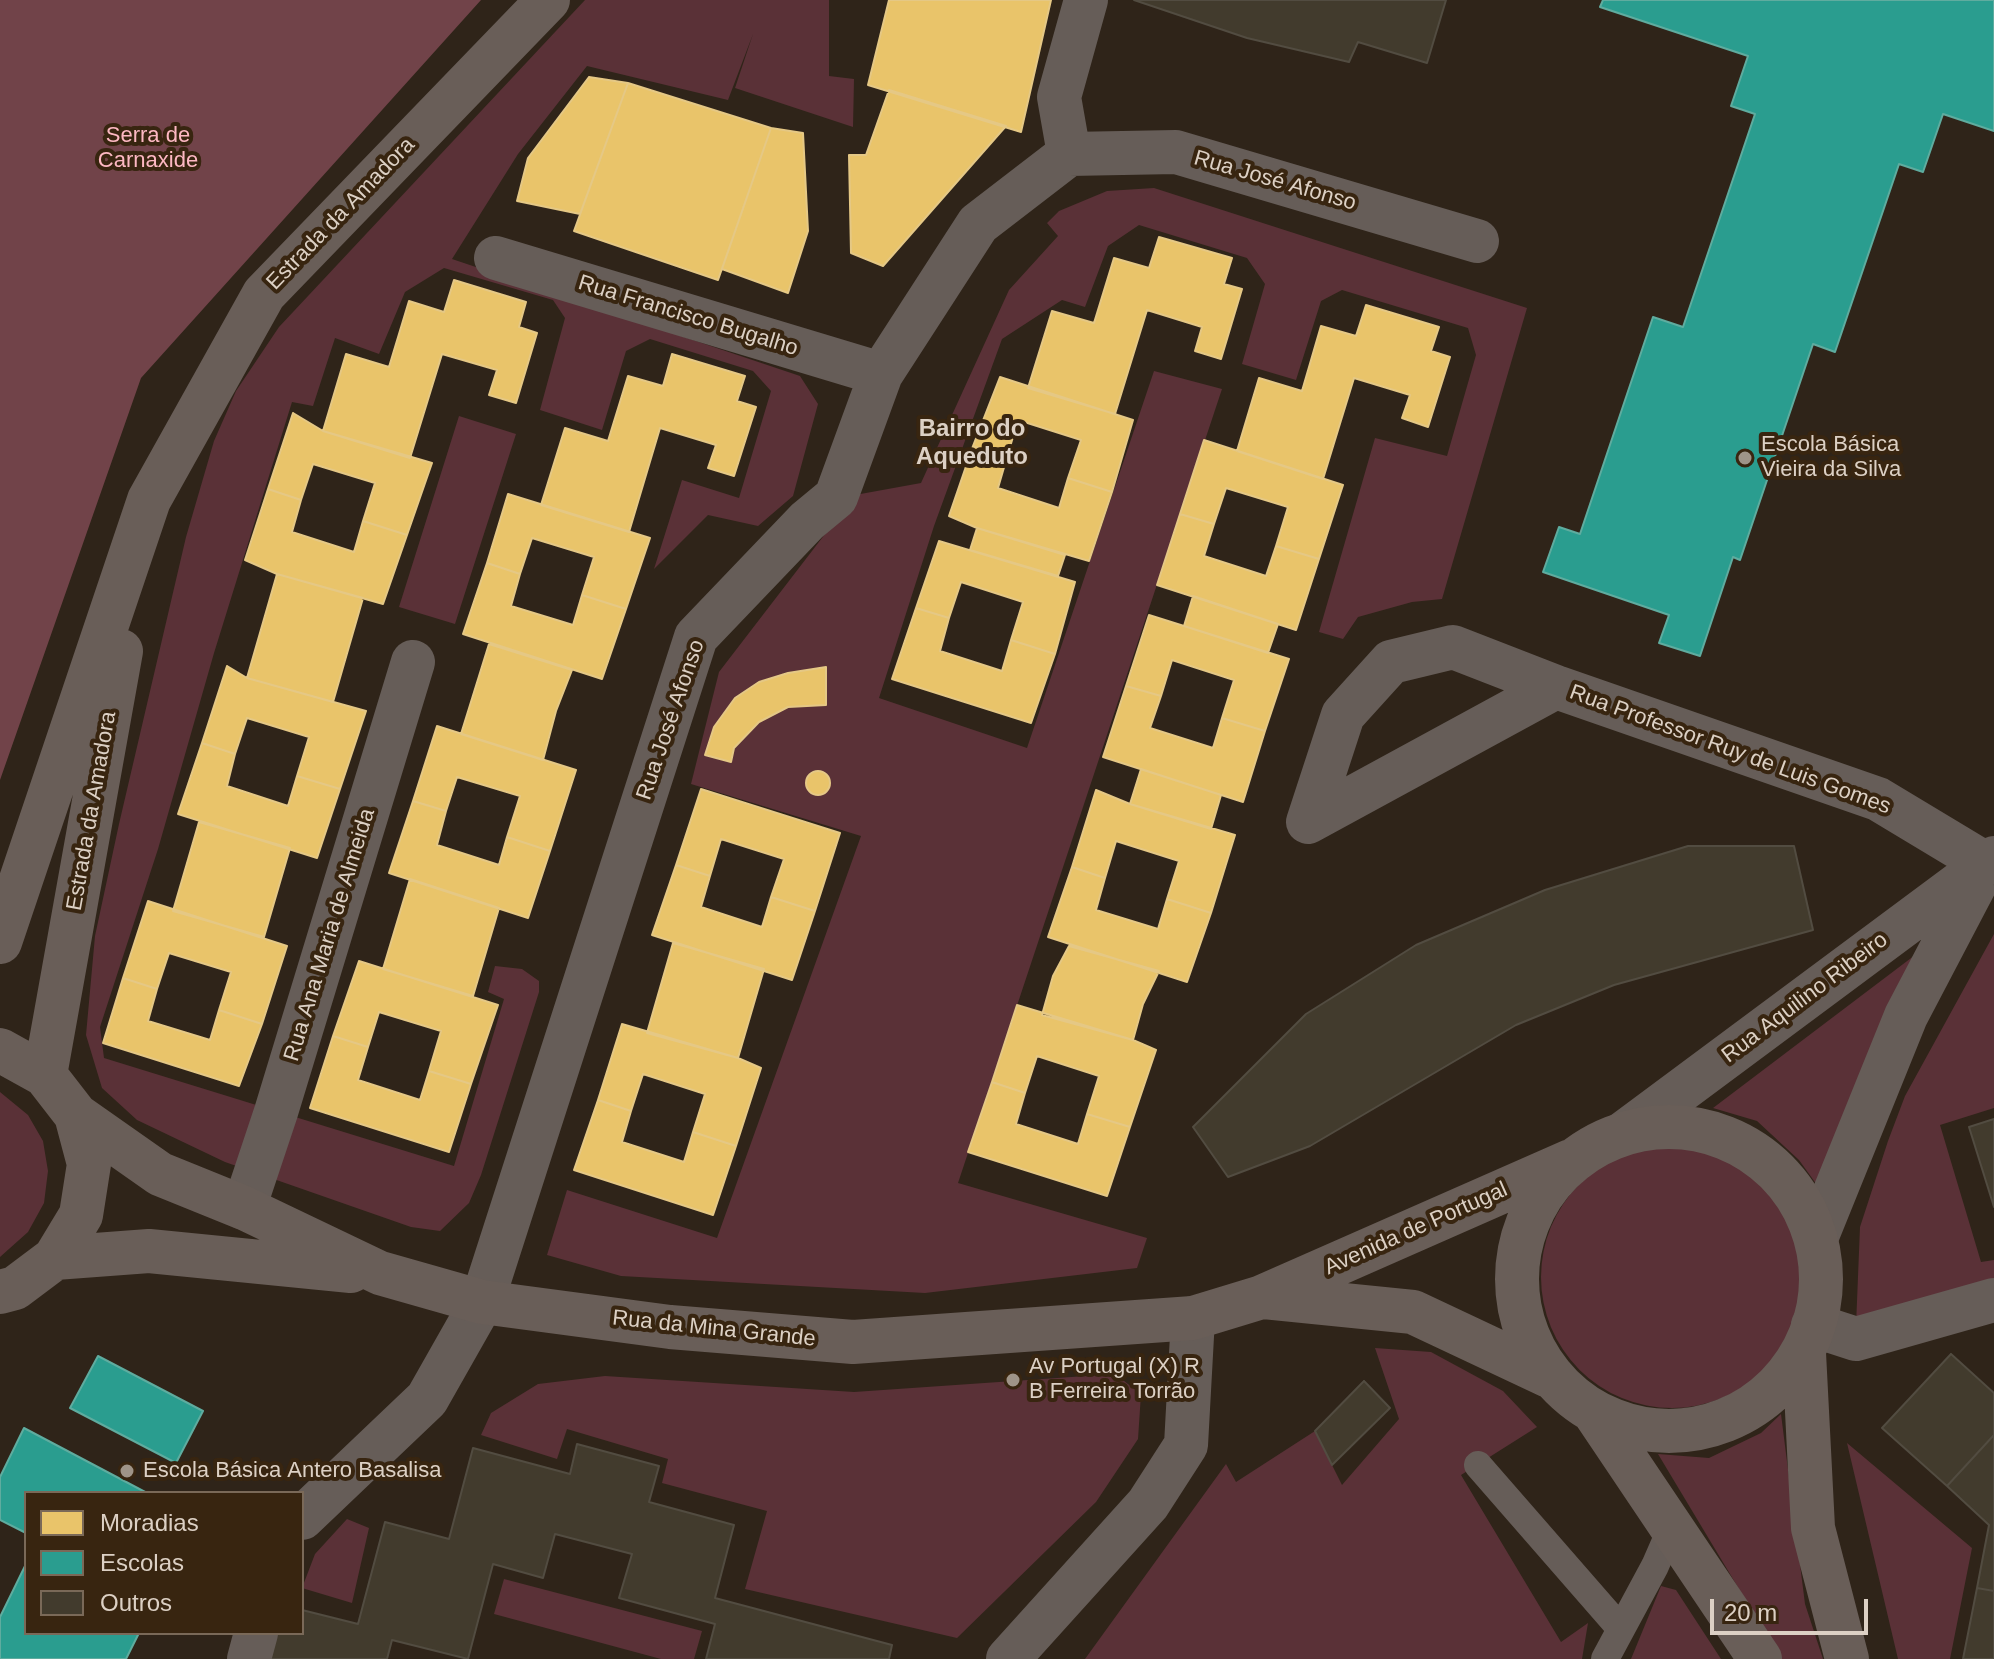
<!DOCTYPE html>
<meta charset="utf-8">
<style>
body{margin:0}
#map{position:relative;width:1994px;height:1659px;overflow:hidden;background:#2f2419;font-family:Helvetica,sans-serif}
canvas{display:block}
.legend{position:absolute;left:24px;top:1491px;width:280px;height:144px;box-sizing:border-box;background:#382510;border:2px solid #7a6958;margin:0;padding:10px 14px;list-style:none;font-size:24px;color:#dcd0c4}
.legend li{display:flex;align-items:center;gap:16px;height:40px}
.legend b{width:40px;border:2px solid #7a6958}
.scale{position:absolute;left:1710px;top:1599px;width:158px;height:36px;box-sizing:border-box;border:4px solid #dcd0c4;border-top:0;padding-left:10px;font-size:24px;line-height:28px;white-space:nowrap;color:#dcd0c4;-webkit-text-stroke:6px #382510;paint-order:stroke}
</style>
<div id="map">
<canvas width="1994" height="1659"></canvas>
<ul class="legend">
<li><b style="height:22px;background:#e9c46a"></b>Moradias</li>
<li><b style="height:22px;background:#2a9d8f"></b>Escolas</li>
<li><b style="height:22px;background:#423b2d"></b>Outros</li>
</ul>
<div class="scale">20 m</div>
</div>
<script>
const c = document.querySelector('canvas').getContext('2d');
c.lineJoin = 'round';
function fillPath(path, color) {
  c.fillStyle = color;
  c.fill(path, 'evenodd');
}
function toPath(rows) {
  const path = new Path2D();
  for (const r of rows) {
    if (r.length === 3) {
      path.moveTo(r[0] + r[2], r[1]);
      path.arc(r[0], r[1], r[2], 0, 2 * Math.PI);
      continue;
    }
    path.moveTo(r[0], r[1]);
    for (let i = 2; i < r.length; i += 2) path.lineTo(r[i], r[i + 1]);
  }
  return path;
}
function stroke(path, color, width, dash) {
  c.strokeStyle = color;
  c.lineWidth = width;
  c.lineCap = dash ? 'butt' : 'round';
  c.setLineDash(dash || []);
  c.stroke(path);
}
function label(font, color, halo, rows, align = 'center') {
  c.font = font + ' Helvetica,sans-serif';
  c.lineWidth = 8;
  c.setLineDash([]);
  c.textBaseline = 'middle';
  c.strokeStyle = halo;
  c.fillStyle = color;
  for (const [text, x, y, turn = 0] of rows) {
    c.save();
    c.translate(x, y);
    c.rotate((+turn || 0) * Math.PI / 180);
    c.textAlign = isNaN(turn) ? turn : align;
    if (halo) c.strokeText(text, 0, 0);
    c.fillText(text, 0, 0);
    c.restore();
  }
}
fillPath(toPath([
 [585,0,829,0,829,76,854,79,853,127,735,88,753,34,728,100,587,66,518,154,452,259,800,376,818,404,793,496,758,526,708,515,654,569,682,480,739,498,771,391,753,371,650,339,626,351,602,430,540,410,565,318,553,300,444,268,405,292,379,354,335,338,313,406,292,402,214,653,158,849,100,1027,104,1058,454,1166,504,999,488,992,495,966,522,969,539,981,539,992,481,1175,469,1203,440,1231,411,1227,225,1162,137,1120,102,1088,86,1035,95,936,119,824,186,537,214,441,236,391,279,327],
 [1154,188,1527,308,1442,599,1412,602,1358,617,1343,639,1319,632,1375,438,1447,456,1476,355,1468,328,1342,290,1321,301,1296,380,1242,364,1265,284,1247,258,1139,225,1108,246,1085,307,1062,300,1002,339,934,526,879,698,1027,748,1154,371,1222,389,958,1183,1147,1238,1137,1268,925,1293,621,1276,547,1255,567,1190,717,1238,861,836,691,784,719,672,855,495,921,483,1009,290,1058,236,1047,223,1059,211,1107,191],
 [459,416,516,434,455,624,399,607],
 [1994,934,1994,1108,1940,1125,1981,1262,1994,1260,1994,1292,1856,1326,1860,1227,1888,1141,1905,1096],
 [1923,949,1817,1185,1799,1160,1757,1121,1713,1108],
 [0,1092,28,1115,43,1141,48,1171,44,1203,28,1232,0,1257],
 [1672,1277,131],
 [1375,1348,1431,1352,1503,1391,1537,1427,1461,1475,1561,1642,1588,1623,1582,1659,1085,1659,1226,1464,1236,1482,1315,1431,1342,1485,1399,1419],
 [1115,1374,1141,1394,1138,1439,1096,1502,957,1638,745,1589,767,1511,662,1483,668,1459,567,1429,557,1459,481,1435,491,1413,538,1384,605,1376,854,1392],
 [1781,1414,1805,1604,1823,1659,1781,1659,1658,1454,1709,1458,1761,1433],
 [1847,1443,1972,1548,1950,1659,1898,1659],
 [347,1519,369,1528,352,1603,302,1588,315,1554],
 [504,1579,702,1631,694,1659,661,1659,494,1614],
 [1661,1586,1676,1590,1721,1659,1631,1659]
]), '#5a3137');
fillPath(toPath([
 [0,0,481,0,141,378,0,780]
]), '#714349');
const homes = toPath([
 [889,0,1051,0,1021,132,868,85,889,0],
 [589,77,628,83,580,214,517,201,528,158,589,77],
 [628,83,771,128,718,280,574,231,628,83],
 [889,90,1006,126,883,266,851,253,849,155,866,155,889,90],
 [771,128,803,133,808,231,788,293,722,269,771,128],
 [1159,237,1232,258,1224,284,1242,289,1221,359,1195,351,1202,327,1147,310,1115,414,1028,388,1052,311,1094,323,1114,258,1149,268,1159,237],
 [454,280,526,302,519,327,537,333,516,403,489,395,497,370,442,354,410,458,323,431,346,354,389,367,409,301,444,312,454,280],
 [1366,305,1439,327,1431,351,1450,357,1428,427,1402,418,1410,395,1354,378,1323,479,1237,451,1259,378,1302,391,1321,326,1356,336,1366,305],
 [672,354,745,376,737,401,756,407,734,476,708,468,716,445,660,428,629,532,541,505,565,428,608,441,628,376,663,386,672,354],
 [1000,377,1133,420,1112,492,1068,478,1081,440,1018,420,1007,457,973,446,1000,377],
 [293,413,323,431,432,463,407,535,363,521,375,483,313,464,301,500,268,489,293,413],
 [1204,440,1343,485,1319,559,1276,546,1288,507,1226,488,1214,524,1180,514,1204,440],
 [973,446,1007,457,998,488,1059,508,1068,478,1112,492,1089,561,977,528,949,516,973,446],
 [268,489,301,500,292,532,354,552,363,521,407,535,383,604,277,574,245,560,268,489],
 [508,494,650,538,626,609,582,595,594,557,532,538,520,574,487,563,508,494],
 [1180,514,1214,524,1204,556,1266,576,1276,546,1319,559,1296,630,1157,585,1180,514],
 [977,528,1065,555,1058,576,970,550,977,528],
 [939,541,1075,582,1055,654,1011,640,1023,602,961,582,949,618,916,608,939,541],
 [487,563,520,574,511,606,573,625,582,595,626,609,602,679,463,634,487,563],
 [277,574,363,598,333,702,247,678,277,574],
 [1193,596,1278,624,1268,653,1184,626,1193,596],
 [916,608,949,618,940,651,1002,671,1011,640,1055,654,1031,723,892,679,916,608],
 [1149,615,1289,659,1265,731,1222,718,1234,680,1172,660,1161,696,1126,686,1149,615],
 [489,644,572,670,556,711,543,760,461,734,489,644],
 [227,666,247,678,366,711,340,789,297,776,309,737,247,718,235,754,202,743,227,666],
 [826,667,826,705,788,707,759,722,734,748,731,762,705,755,714,727,735,698,759,682,788,673,826,667],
 [1126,686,1161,696,1150,728,1213,748,1222,718,1265,731,1243,802,1103,757,1126,686],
 [437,726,576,770,550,851,507,837,520,796,457,777,446,811,413,801,437,726],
 [202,743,235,754,227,786,288,806,297,776,340,789,317,858,178,814,202,743],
 [1141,769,1221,795,1211,829,1130,804,1141,769],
 [818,783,12],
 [701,789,840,833,815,911,771,897,784,859,721,839,710,876,676,865,701,789],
 [1096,790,1130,804,1235,835,1211,913,1167,899,1179,861,1116,841,1105,878,1072,867,1096,790],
 [413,801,446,811,437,845,499,865,507,837,550,851,528,918,389,873,413,801],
 [199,822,290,848,264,937,173,911,199,822],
 [676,865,710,876,701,907,762,927,771,897,815,911,792,980,652,935,676,865],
 [1072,867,1105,878,1096,910,1158,929,1167,899,1211,913,1187,982,1048,937,1072,867],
 [410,879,499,908,473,996,383,969,410,879],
 [148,901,287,946,262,1024,219,1010,231,972,169,953,157,989,123,978,148,901],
 [673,943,764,969,738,1058,647,1033,673,943],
 [1069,946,1159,971,1143,1004,1133,1040,1042,1015,1053,976,1069,946],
 [359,961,498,1005,471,1084,429,1071,441,1031,379,1012,368,1047,333,1036,359,961],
 [123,978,157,989,148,1021,210,1040,219,1010,262,1024,239,1086,103,1043,123,978],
 [1017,1005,1133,1040,1156,1050,1130,1127,1087,1114,1099,1076,1037,1056,1025,1093,992,1082,1017,1005],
 [622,1024,738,1058,761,1068,736,1146,693,1132,705,1094,643,1074,631,1111,598,1100,622,1024],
 [333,1036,368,1047,358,1080,420,1100,429,1071,471,1084,449,1152,310,1108,333,1036],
 [992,1082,1025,1093,1016,1124,1078,1144,1087,1114,1130,1127,1107,1196,968,1152,992,1082],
 [598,1100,631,1111,622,1142,684,1162,693,1132,736,1146,713,1215,574,1170,598,1100]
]);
fillPath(homes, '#e9c46a');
stroke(homes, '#e5c885', 2);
const schools = toPath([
 [1603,0,1994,0,1994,131,1943,114,1923,172,1899,164,1835,352,1813,344,1740,560,1733,557,1700,656,1659,643,1669,615,1543,572,1559,527,1580,534,1653,317,1683,327,1755,114,1731,106,1748,56,1600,7,1603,0],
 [98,1356,203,1411,176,1463,70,1408,98,1356],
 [24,1428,147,1493,26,1493,26,1533,0,1520,0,1477,24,1428],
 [26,1564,26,1633,139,1633,126,1659,0,1659,0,1617,26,1564]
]);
fillPath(schools, '#2a9d8f');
stroke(schools, '#5fac9f', 2);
const building = toPath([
 [1134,0,1446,0,1427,63,1358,42,1349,62,1247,38,1134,0],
 [1688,846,1794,846,1813,930,1614,985,1516,1025,1310,1146,1228,1177,1193,1127,1306,1014,1416,945,1545,890,1688,846],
 [1994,1119,1994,1207,1969,1127,1994,1119],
 [1951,1354,1994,1393,1994,1435,1947,1486,1882,1428,1951,1354],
 [1364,1381,1390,1408,1332,1465,1315,1431,1364,1381],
 [1994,1435,1994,1591,1977,1588,1989,1525,1947,1486,1994,1435],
 [577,1444,659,1466,649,1502,734,1525,715,1598,892,1645,889,1659,706,1659,715,1624,619,1598,632,1554,555,1534,543,1578,493,1564,468,1659,392,1640,387,1659,270,1659,277,1633,302,1633,302,1610,358,1624,385,1522,449,1539,473,1448,570,1474,577,1444],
 [1977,1588,1994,1591,1994,1659,1963,1659,1977,1588]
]);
fillPath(building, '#423b2d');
stroke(building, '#524c41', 2);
stroke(toPath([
 [1478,1465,1621,1629],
 [1605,1659,1655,1566,1672,1527]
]), '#665d58', 28);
stroke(toPath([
 [1069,154,1059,97,1086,0],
 [496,258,881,374],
 [1556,687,1308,822,1343,715,1391,662,1453,647,1556,687,1878,799,1986,864],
 [1624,1133,1994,858],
 [244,1208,276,1112,413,662],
 [1817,1236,1906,1016,1981,873],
 [1813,1325,1856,1339,1994,1300],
 [302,1518,427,1399,482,1302,696,637,807,521,836,497,881,374,978,224,1069,154,1176,152,1477,241],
 [249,1659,256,1633],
 [1008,1659,1148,1504,1186,1445,1193,1318]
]), '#665d58', 44);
stroke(toPath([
 [0,942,149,500,264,294,548,0],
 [0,1050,45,1075,76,1115,160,1174,244,1208,380,1273,482,1302,670,1327,853,1342,1193,1318,1262,1297,1571,1161],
 [45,1075,121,651],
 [1669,1279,152],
 [55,1258,149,1251,351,1271],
 [0,1292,15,1288,55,1258,81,1215,89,1164,76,1115],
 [1264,1297,1413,1312,1549,1376],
 [1804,1353,1813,1528,1847,1659],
 [1596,1415,1760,1659]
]), '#695e58', 44);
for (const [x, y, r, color] of [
 [1745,458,8,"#9f9488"],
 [1013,1380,8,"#9f9488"],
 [127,1471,8,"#9f9488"]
]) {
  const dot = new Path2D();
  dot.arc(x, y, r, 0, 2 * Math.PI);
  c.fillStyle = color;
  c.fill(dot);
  stroke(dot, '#382510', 3);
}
label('22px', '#fdb8c3', '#382510', [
 ["Serra de",148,136],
 ["Carnaxide",148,161]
]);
label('22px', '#dcd0c4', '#382510', [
 ["Rua José Afonso",1275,181,16],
 ["Estrada da Amadora",341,214,-46],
 ["Rua Francisco Bugalho",688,316,17],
 ["Rua José Afonso",671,720,-71],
 ["Rua Professor Ruy de Luis Gomes",1730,750,20],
 ["Estrada da Amadora",92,811,-80],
 ["Rua Ana Maria de Almeida",330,935,-73],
 ["Rua Aquilino Ribeiro",1805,998,-37],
 ["Avenida de Portugal",1416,1229,-24],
 ["Rua da Mina Grande",714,1329,6]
]);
label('22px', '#dcd0c4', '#382510', [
 ["Escola Básica",1761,445],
 ["Vieira da Silva",1761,470],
 ["Av Portugal (X) R",1029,1367],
 ["B Ferreira Torrão",1029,1392],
 ["Escola Básica Antero Basalisa",143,1471]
], 'left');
label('bold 24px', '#dcd0c4', '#382510', [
 ["Bairro do",972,429],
 ["Aqueduto",972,457]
]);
</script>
